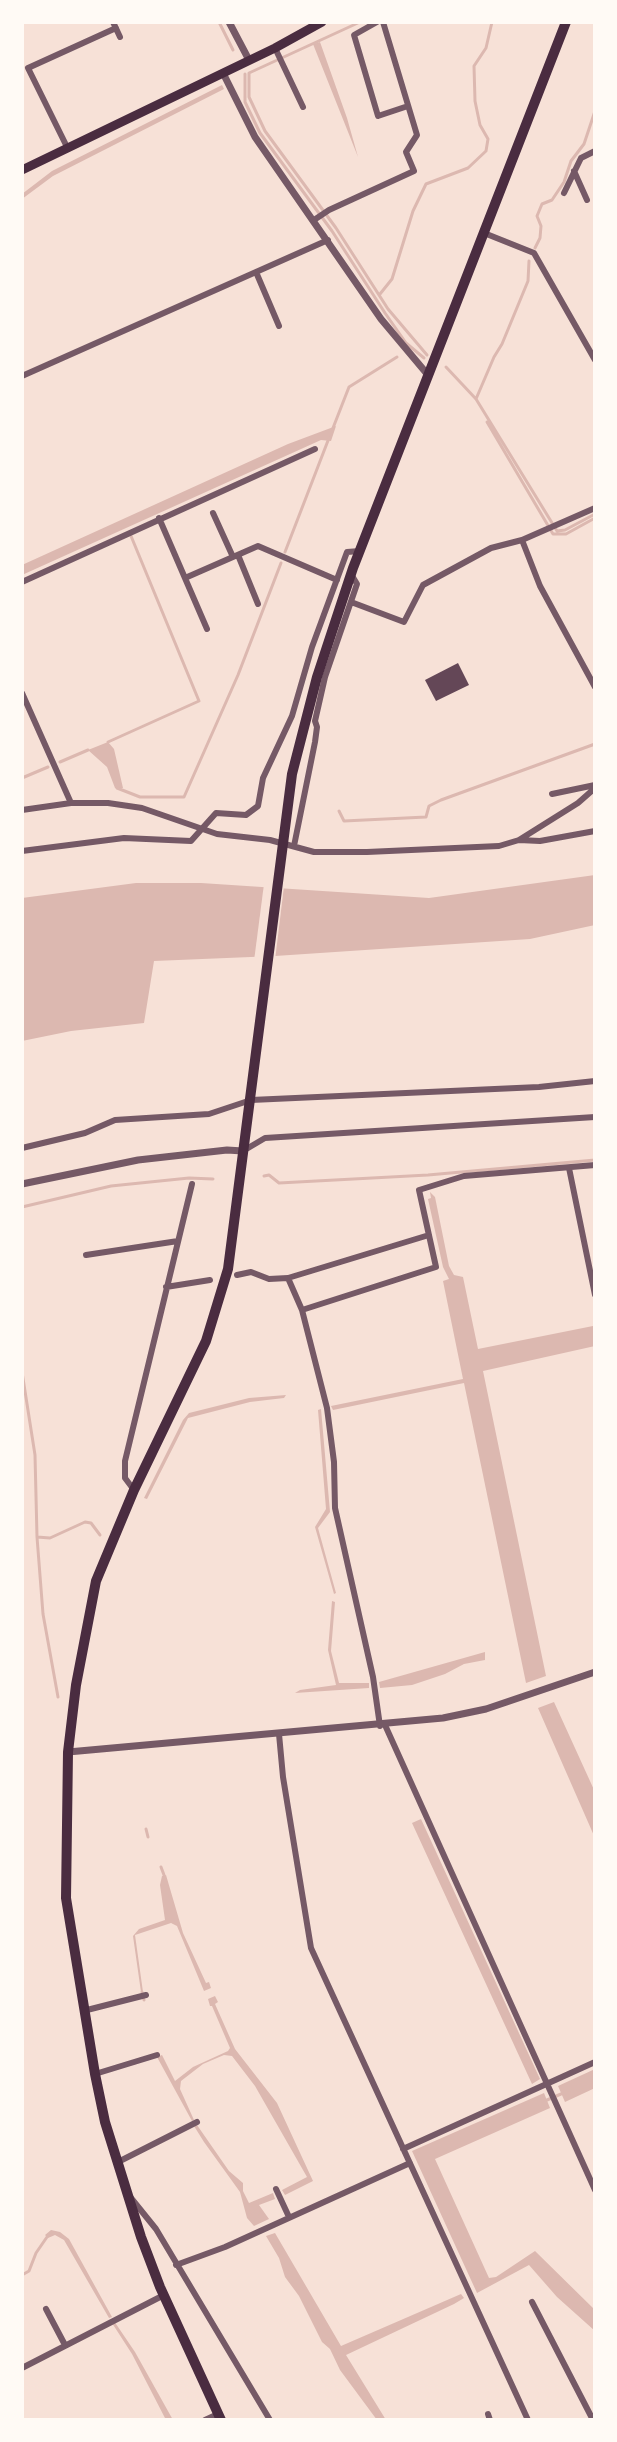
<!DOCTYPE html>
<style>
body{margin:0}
#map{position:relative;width:617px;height:2442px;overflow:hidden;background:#f7e1d7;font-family:"Space Grotesk",sans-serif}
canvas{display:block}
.frame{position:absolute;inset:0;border:24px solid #fffaf5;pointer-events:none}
</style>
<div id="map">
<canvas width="617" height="2442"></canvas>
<div class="frame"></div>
</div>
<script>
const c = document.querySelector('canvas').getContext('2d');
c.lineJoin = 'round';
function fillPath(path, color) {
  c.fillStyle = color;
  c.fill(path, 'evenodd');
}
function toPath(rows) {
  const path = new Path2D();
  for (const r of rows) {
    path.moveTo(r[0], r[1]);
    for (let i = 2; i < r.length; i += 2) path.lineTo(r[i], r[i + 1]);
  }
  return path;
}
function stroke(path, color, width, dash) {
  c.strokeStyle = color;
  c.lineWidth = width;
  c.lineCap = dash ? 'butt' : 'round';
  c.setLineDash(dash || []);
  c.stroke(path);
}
fillPath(toPath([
 [320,42,347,118,358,157,313,44],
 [222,85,224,89,53,176,22,199,22,194,52,171],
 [336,426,331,441,321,440,22,575,22,565,288,444],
 [108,742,114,749,123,788,115,788,107,767,88,750],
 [595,875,595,925,530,939,275,956,154,961,144,1023,71,1031,22,1041,22,898,136,883,201,883,429,898],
 [430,1192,435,1197,449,1266,454,1275,463,1277,478,1349,593,1326,595,1334,595,1346,483,1371,546,1676,526,1683,464,1383,333,1410,331,1406,463,1379,443,1281,449,1279,443,1267,428,1199,431,1198],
 [286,1395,284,1398,250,1402,188,1418,147,1499,144,1498,183,1420,189,1413,249,1398],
 [321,1409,330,1512,318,1528,336,1593,334,1594,315,1527,326,1509,318,1410],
 [332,1601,335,1602,331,1651,339,1683,369,1683,369,1688,295,1693,300,1690,336,1685,328,1650],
 [485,1652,485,1660,464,1664,445,1674,412,1685,380,1688,379,1682],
 [554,1702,595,1792,595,1838,538,1708],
 [421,1819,540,2079,532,2084,412,1823],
 [166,1875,183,1933,206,1983,209,1982,211,1988,204,1991,177,1926,171,1923,135,1935,143,1992,141,1992,133,1936,139,1929,165,1920,160,1885,162,1876],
 [215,1996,218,2002,215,2004,235,2049,277,2103,313,2181,285,2195,282,2190,307,2177,255,2086,232,2056,224,2055,203,2064,181,2081,180,2089,194,2120,192,2121,157,2057,162,2055,175,2081,193,2067,228,2051,230,2048,212,2006,210,2006,208,1999],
 [595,2069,595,2088,565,2102,558,2086],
 [544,2093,550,2108,435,2159,489,2278,496,2277,535,2251,595,2310,595,2331,557,2297,529,2265,477,2293,412,2151],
 [197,2125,229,2171,243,2183,243,2191,249,2203,273,2193,275,2199,259,2205,269,2219,254,2226,247,2218,240,2192,204,2142,194,2126],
 [51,2230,60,2232,69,2239,112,2317,109,2318,64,2240,55,2235,48,2238,45,2235],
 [275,2233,341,2346,461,2294,464,2298,454,2304,346,2355,386,2420,377,2420,340,2370,330,2349,322,2342,299,2296,285,2277,279,2258,266,2236],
 [114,2321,135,2352,173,2420,166,2420,132,2354,112,2323]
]), '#dcb8b0');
fillPath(toPath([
 [264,884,284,886,275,960,254,961]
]), '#f7e1d7');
stroke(toPath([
 [219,22,233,50],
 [360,22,249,73,249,97,265,131,336,228,388,309,427,355],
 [245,74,245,102,260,133,332,231,385,313,406,343,424,358],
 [535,248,540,238,541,226,537,216,542,204,552,200,564,182,571,161,584,144,595,111],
 [380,294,392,279,413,211,426,184,468,168,486,151,488,139,480,125,475,101,474,66,486,48,492,22],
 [446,367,476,399,557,531,565,530,595,514],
 [476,399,494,357,502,344,528,281,529,261],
 [487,422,553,534,566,534,595,518],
 [333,428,349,387,397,357],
 [285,552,329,438],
 [108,742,199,701,131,536],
 [60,762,88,750],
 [22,778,48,767],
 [117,788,140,797,184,797,238,675,281,563],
 [339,811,344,821,426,817,429,806,441,800,595,744],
 [264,1176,269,1175,279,1183,428,1175,595,1160],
 [22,1207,111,1186,189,1178,213,1179],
 [22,1372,35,1455,37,1537,43,1614,58,1697],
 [37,1537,50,1538,85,1522,91,1523,100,1535],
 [146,1829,148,1837],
 [161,1867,164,1875],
 [142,1992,144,2000],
 [547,2100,561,2094],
 [22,2275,29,2271,36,2253,47,2237]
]), '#dcb8b0', 3);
fillPath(toPath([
 [458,663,469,685,436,701,425,680]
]), '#644757');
stroke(toPath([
 [113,22,120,37],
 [377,22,354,35,378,116,408,106],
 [275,48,303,107],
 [68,149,28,68,116,28],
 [574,171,587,200],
 [564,193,581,158,595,151],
 [314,220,329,210,414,171,406,152,417,135,383,22],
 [484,233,534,253,595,360],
 [256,272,279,326],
 [22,376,328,240],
 [595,508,522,540,540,586,595,687],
 [213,513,233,557],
 [159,518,207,629],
 [238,555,258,604],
 [185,578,258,546,337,580],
 [22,582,315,449],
 [351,602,404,622,423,585,491,548,522,540],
 [22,693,71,803],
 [552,794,595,785],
 [22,810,71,803,108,803,142,808,217,834,270,840,314,852,367,852,499,846,519,840,578,803,595,788],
 [519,840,540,841,595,831],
 [294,846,315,742,317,727,315,721,325,677,357,584,351,574],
 [22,851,124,838,191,841,216,813,246,815,258,806,263,778,292,716,312,647,347,552,360,551],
 [22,1148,85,1133,115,1120,209,1114,251,1100,539,1087,595,1081],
 [243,1151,265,1138,595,1117],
 [569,1168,595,1295],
 [86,1255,178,1241],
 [237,1275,251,1272,269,1279,288,1278,302,1310,327,1408,334,1462,335,1508,373,1677,380,1726],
 [288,1278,429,1235],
 [166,1287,210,1280],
 [302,1310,436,1267,419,1190,464,1176,595,1165],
 [134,1490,125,1478,125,1461,192,1184],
 [385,1725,595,2190],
 [279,1734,283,1777,311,1948,528,2420],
 [83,2011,146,1995],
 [95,2074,157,2055],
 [403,2149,595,2062],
 [118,2162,197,2122],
 [276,2189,289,2217],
 [131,2198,156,2229,270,2420],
 [176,2265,225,2247,410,2163],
 [532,2302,593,2420],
 [46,2309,65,2345],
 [22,2368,164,2295],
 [488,2414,490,2420],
 [205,2420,218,2414]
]), '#755966', 6);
stroke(toPath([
 [229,22,249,60],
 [223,73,255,137,381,319,428,375],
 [22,1184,138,1160,227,1150,243,1151],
 [68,1752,443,1718,486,1709,595,1672]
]), '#755966', 7);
stroke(toPath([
 [22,170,275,48,322,22]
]), '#4a2c40', 9);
stroke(toPath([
 [221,2420,160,2287,141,2237,105,2122,95,2074,66,1898,68,1752,76,1685,96,1581,134,1490,206,1341,228,1269,292,774,317,677,353,568,566,22]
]), '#4a2c40', 10);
</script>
